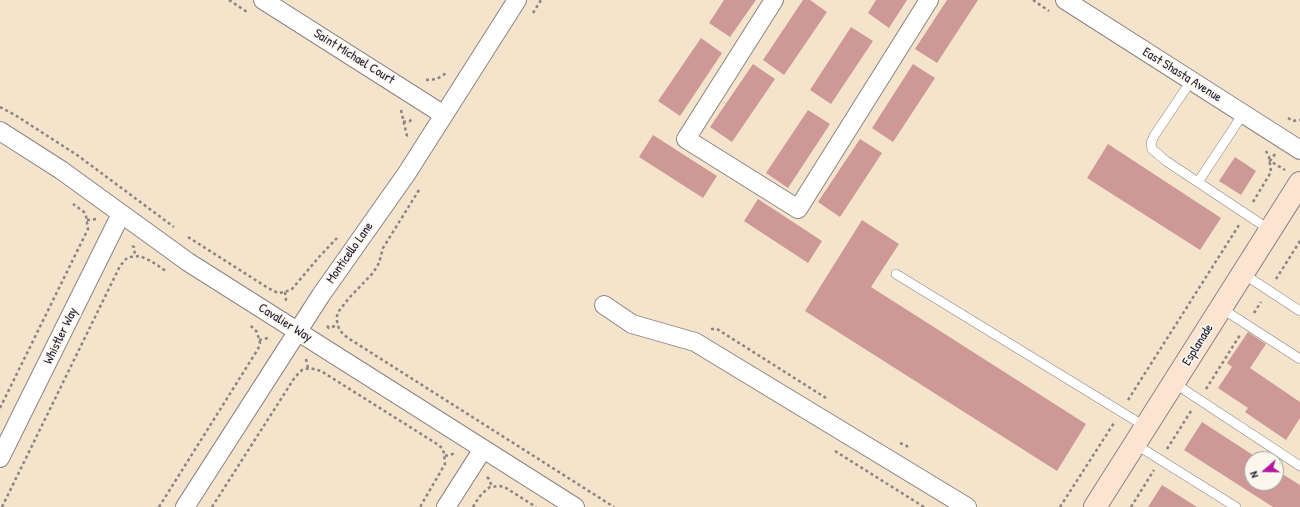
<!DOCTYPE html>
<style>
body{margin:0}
#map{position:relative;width:1300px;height:507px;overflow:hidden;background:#f5e4cc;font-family:"Patrick Hand",sans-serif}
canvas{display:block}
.north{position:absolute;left:1244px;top:451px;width:40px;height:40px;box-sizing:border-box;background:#fbf7ec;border:1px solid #a4a2a5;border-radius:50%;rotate:250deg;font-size:11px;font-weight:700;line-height:16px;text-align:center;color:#22223b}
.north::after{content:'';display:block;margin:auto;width:14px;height:18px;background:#b5179e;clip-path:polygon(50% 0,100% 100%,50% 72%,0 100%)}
</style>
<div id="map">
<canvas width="1300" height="507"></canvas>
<div class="north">N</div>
</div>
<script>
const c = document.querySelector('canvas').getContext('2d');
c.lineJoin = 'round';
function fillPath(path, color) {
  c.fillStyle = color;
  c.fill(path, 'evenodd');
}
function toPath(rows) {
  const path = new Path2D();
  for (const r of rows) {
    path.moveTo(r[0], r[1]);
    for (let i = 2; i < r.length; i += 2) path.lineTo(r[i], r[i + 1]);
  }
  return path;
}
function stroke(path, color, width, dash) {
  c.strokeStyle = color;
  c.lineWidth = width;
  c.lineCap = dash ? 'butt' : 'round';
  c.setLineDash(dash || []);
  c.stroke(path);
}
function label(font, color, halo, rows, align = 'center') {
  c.font = font + ' "Patrick Hand",sans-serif';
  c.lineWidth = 3.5;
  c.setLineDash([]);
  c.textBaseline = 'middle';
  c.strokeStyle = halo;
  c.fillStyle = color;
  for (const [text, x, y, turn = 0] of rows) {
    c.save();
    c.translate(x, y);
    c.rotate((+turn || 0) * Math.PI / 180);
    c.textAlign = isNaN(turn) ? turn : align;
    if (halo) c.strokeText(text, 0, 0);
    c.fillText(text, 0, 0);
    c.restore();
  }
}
fillPath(toPath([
 [724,0,756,0,730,37,709,23],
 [803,0,810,0,827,12,784,75,763,60],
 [876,0,907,0,889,28,868,13],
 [947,0,978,0,937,63,915,49],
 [851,27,873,41,831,104,810,90],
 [701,38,722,53,680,116,658,101],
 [753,64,775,79,732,142,710,127],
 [913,64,935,78,893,142,872,128],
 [808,110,830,124,788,188,766,173],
 [653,135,717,176,703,198,639,157],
 [860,139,882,153,840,217,818,202],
 [1108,144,1221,218,1200,250,1087,178],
 [1235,157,1256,171,1241,195,1219,181],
 [758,199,822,241,808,263,744,221],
 [862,220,899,244,871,287,1086,424,1057,471,805,311],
 [1248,332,1266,344,1250,368,1300,402,1300,418,1286,440,1245,412,1248,408,1218,388,1232,367,1227,363],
 [1202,422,1259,459,1252,459,1252,483,1276,483,1276,470,1300,485,1300,507,1273,507,1184,450],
 [1162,485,1197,507,1148,507]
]), '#cd9896');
const service = toPath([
 [1191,81,1154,136,1151,143,1152,149,1166,161,1270,230],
 [1198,182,1243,114],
 [1242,273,1300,311],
 [896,274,1146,427],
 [1221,308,1300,359],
 [1174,383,1300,466],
 [1135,444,1236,507]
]);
const minor = toPath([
 [263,0,444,115],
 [774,0,686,139,798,209,929,0],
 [1065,0,1300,150],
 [0,131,61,170,188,262,575,507],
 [604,305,632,324,695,342,967,507],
 [0,458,121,214],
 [185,507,321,295,407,173,517,0],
 [446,507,483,449]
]);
const secondary = toPath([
 [1095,507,1300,183]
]);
stroke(service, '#8c8384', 10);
stroke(minor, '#8c8384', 20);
stroke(secondary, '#8c8384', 24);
stroke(toPath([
 [229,0,247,12],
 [1033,0,1049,11],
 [533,13,541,0],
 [426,80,437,79,448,72],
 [0,107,15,115,77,155,174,227],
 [401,110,407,136,405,138],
 [1288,118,1293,121,1300,120],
 [403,122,410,121,413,117],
 [1275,154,1270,161,1285,170],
 [419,190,383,248,379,263,373,273,349,298,339,311,337,316,337,321,339,329,343,334,348,338,614,507],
 [1253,202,1271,172,1269,157,1266,151],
 [87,220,97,219],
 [188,237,268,288,278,293,285,292,292,289,319,257,337,238],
 [132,246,134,247,135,256],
 [1276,279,1300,241],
 [285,292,286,300,287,301],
 [1254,313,1261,302],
 [327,326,329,328,338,325],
 [711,329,717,329,826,398],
 [259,340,268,338,270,340],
 [306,359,308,368],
 [1206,389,1240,335],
 [1128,400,1239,225],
 [0,408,88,229,86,216,84,212,73,204],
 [900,443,907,446,907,450],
 [1167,449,1191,411],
 [835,451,924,507],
 [445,456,453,454,456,456],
 [487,477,489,479,492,487],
 [2,507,120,266,126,259,130,257,140,256,151,261,166,271],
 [159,507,258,349,260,343,257,332,249,324],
 [212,507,295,377,302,370,310,368,321,371,437,444,442,448,444,453,445,464,420,507],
 [473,507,479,497,486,490,490,487,500,486,506,488,536,507],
 [1060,507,1114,423],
 [1131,507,1154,470]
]), '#8c8384', 2.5, [3, 3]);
stroke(service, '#fff', 9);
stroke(minor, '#fff', 18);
stroke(secondary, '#fde4d1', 22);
label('13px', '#22223b', '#fbf7ec', [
 ["Saint Michael Court",354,57,32],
 ["East Shasta Avenue",1182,75,32],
 ["Monticello Lane",350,253,-55],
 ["Cavalier Way",285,323,32],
 ["Whistler Way",61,336,-64],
 ["Esplanade",1198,345,-58]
]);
</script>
